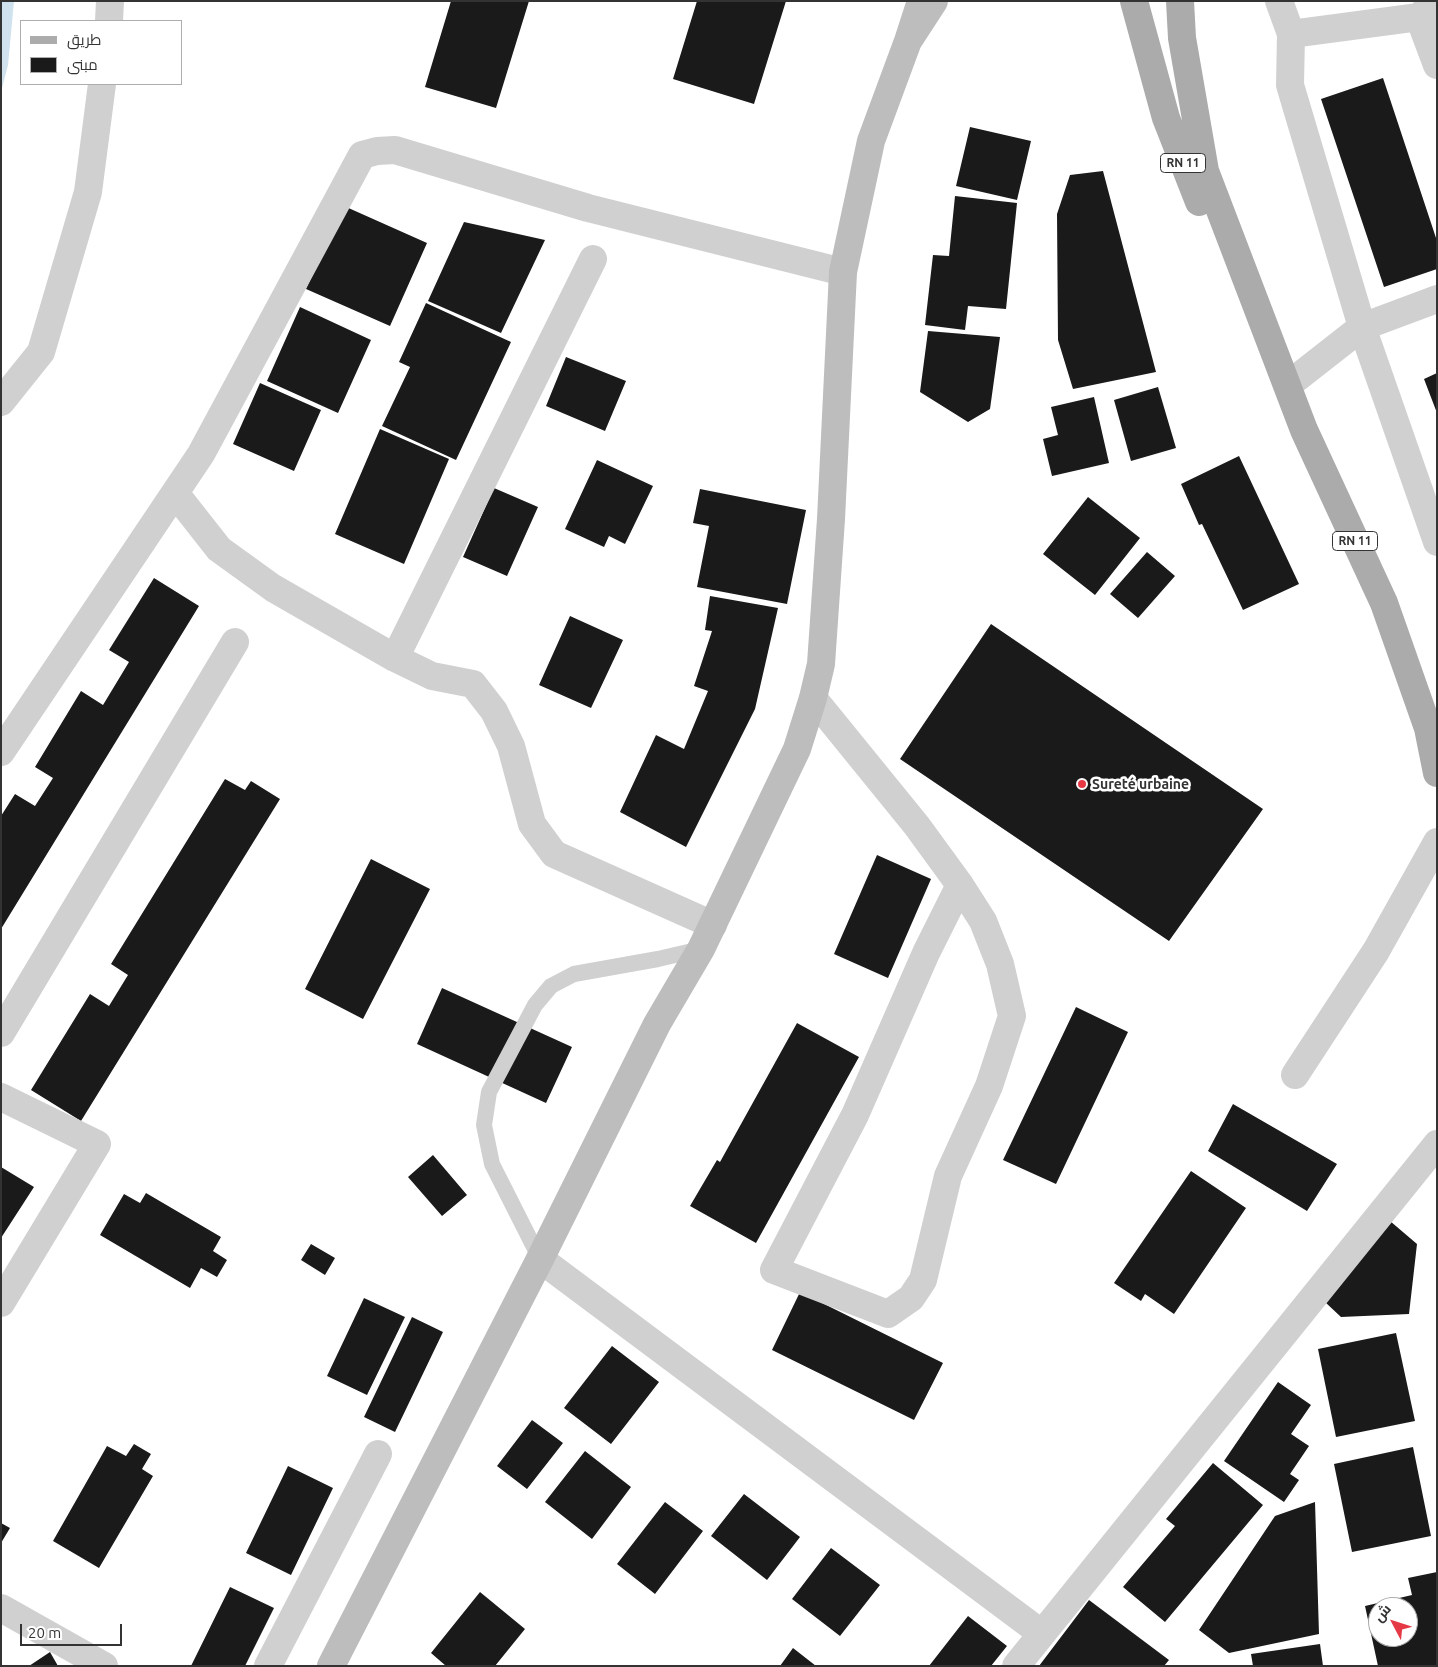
<!DOCTYPE html>
<meta charset="utf-8">
<style>
body{margin:0}
#map{position:relative;width:1438px;height:1667px;overflow:hidden;background:#fff;font-family:Ubuntu,Cairo,sans-serif}
canvas{display:block}
.frame{position:absolute;inset:0;border:2px solid #333;pointer-events:none}
.legend{position:absolute;left:20px;top:20px;width:162px;height:65px;box-sizing:border-box;background:#fff;border:1px solid #adadad;margin:0;padding:6px 9px;list-style:none;font-size:15px;color:#333}
.legend li{display:flex;align-items:center;gap:10px;height:25px}
.legend b{width:25px;border:1px solid #adadad}
.north{position:absolute;left:1368px;top:1597px;width:50px;height:50px;box-sizing:border-box;background:#fff;border:1px solid #adadad;border-radius:50%;rotate:310deg;font-size:14px;font-weight:700;line-height:20px;text-align:center;color:#333}
.north::after{content:'';display:block;margin:auto;width:18px;height:22px;background:#e63946;clip-path:polygon(50% 0,100% 100%,50% 72%,0 100%)}
.scale{position:absolute;left:20px;top:1624px;width:102px;height:22px;box-sizing:border-box;border:2px solid #333;border-top:0;padding-left:6px;font-size:15px;line-height:18px;white-space:nowrap;color:#333;-webkit-text-stroke:4px #fff;paint-order:stroke}
</style>
<div id="map">
<canvas width="1438" height="1667"></canvas>
<div class="frame"></div>
<ul class="legend">
<li><b style="height:6px;background:#ababab"></b>طريق</li>
<li><b style="height:14px;background:#1a1a1a"></b>مبنى</li>
</ul>
<div class="north">ش</div>
<div class="scale">20 m</div>
</div>
<script>
const c = document.querySelector('canvas').getContext('2d');
c.lineJoin = 'round';
function fillPath(path, color) {
  c.fillStyle = color;
  c.fill(path, 'evenodd');
}
function toPath(rows) {
  const path = new Path2D();
  for (const r of rows) {
    path.moveTo(r[0], r[1]);
    for (let i = 2; i < r.length; i += 2) path.lineTo(r[i], r[i + 1]);
  }
  return path;
}
function stroke(path, color, width, dash) {
  c.strokeStyle = color;
  c.lineWidth = width;
  c.lineCap = dash ? 'butt' : 'round';
  c.setLineDash(dash || []);
  c.stroke(path);
}
function label(font, color, halo, rows, align = 'center') {
  c.font = font + ' Ubuntu,sans-serif';
  c.lineWidth = 5;
  c.setLineDash([]);
  c.textBaseline = 'middle';
  c.strokeStyle = halo;
  c.fillStyle = color;
  for (const [text, x, y, turn = 0] of rows) {
    c.save();
    c.translate(x, y);
    c.rotate((+turn || 0) * Math.PI / 180);
    c.textAlign = isNaN(turn) ? turn : align;
    if (halo) c.strokeText(text, 0, 0);
    c.fillText(text, 0, 0);
    c.restore();
  }
}
fillPath(toPath([
 [1,1,14,1,8,65,1,92]
]), '#cfe2ee');
fillPath(toPath([
 [451,1,529,1,496,108,425,87],
 [697,1,786,1,754,104,673,79],
 [1383,78,1437,241,1437,269,1384,287,1321,99],
 [970,127,1031,141,1017,200,956,186],
 [1103,171,1156,372,1073,389,1058,340,1057,214,1070,175],
 [955,196,1017,203,1006,309,968,306,965,330,925,325,933,255,949,256],
 [344,206,427,243,390,326,306,289],
 [464,222,545,240,501,333,428,301],
 [426,303,511,342,456,460,382,426,410,367,399,362],
 [300,307,371,340,338,413,267,381],
 [928,331,1000,337,990,409,968,422,920,392],
 [566,357,626,381,605,431,546,406],
 [1437,373,1437,413,1424,379],
 [260,383,321,410,294,471,233,444],
 [1158,387,1176,448,1131,461,1114,400],
 [1094,397,1109,463,1052,476,1043,439,1058,435,1051,407],
 [380,429,449,459,404,564,335,534],
 [1239,456,1299,584,1243,610,1202,524,1199,525,1181,484],
 [597,460,653,486,625,544,609,536,604,547,565,529],
 [494,488,538,507,507,576,463,557],
 [700,489,806,510,787,604,697,587,709,526,693,523],
 [1088,497,1140,538,1095,595,1043,554],
 [1147,552,1175,576,1138,618,1110,594],
 [154,578,199,606,1,929,1,816,15,794,35,806,53,778,35,767,81,691,103,705,129,662,109,650],
 [710,596,778,608,755,709,686,847,620,812,656,735,684,749,708,691,694,686,712,631,705,630],
 [570,616,623,640,591,708,539,685],
 [991,624,1263,809,1169,941,900,759],
 [225,779,245,790,251,781,280,799,81,1121,31,1090,90,994,109,1006,128,975,111,964],
 [877,855,931,879,888,978,834,954],
 [371,859,430,889,363,1019,305,989],
 [442,988,572,1047,546,1103,417,1044],
 [1076,1007,1128,1032,1056,1184,1003,1160],
 [797,1023,859,1057,756,1243,690,1206,717,1160,720,1162],
 [1233,1104,1337,1164,1307,1211,1208,1151],
 [433,1155,467,1195,442,1216,408,1177],
 [1,1167,34,1187,1,1238],
 [1191,1171,1246,1208,1174,1314,1145,1294,1141,1301,1114,1283],
 [146,1193,221,1237,213,1251,227,1260,217,1277,201,1268,190,1288,100,1235,124,1194,140,1203],
 [1390,1221,1417,1244,1409,1314,1341,1317,1325,1302],
 [311,1244,335,1258,325,1275,301,1260],
 [800,1292,943,1363,914,1420,772,1350],
 [364,1298,405,1317,367,1395,327,1376],
 [412,1317,443,1332,395,1432,364,1417],
 [1396,1333,1415,1421,1336,1437,1318,1349],
 [612,1346,659,1382,611,1444,564,1408],
 [1278,1382,1311,1405,1291,1434,1309,1446,1290,1474,1299,1480,1284,1502,1224,1461],
 [532,1420,563,1443,527,1489,497,1466],
 [134,1444,151,1454,142,1469,153,1476,99,1568,53,1541,107,1446,126,1456],
 [1413,1447,1431,1536,1352,1552,1334,1464],
 [585,1451,631,1487,592,1539,545,1502],
 [1213,1463,1263,1505,1165,1622,1123,1587,1175,1526,1166,1519],
 [288,1466,333,1488,291,1575,246,1553],
 [744,1494,800,1537,767,1580,711,1536],
 [665,1502,703,1531,655,1594,617,1564],
 [1315,1502,1319,1634,1229,1653,1199,1630,1275,1516],
 [1,1523,10,1528,1,1543],
 [831,1548,880,1585,840,1636,792,1599],
 [1437,1572,1437,1666,1378,1666,1365,1606,1412,1595,1408,1578],
 [1378,1607,1408,1607,1408,1637,1378,1637],
 [230,1587,274,1608,245,1666,191,1666],
 [480,1592,525,1629,495,1666,446,1666,431,1653],
 [1089,1600,1169,1660,1164,1666,1039,1666],
 [968,1616,1007,1646,991,1666,929,1666],
 [1320,1644,1323,1666,1253,1666,1251,1654],
 [793,1648,816,1666,780,1666],
 [50,1652,58,1666,29,1666]
]), '#1a1a1a');
stroke(toPath([
 [540,1259,492,1164,484,1125,489,1092,535,1005,551,986,574,974,658,959,701,949]
]), '#d0d0d0', 16);
stroke(toPath([
 [1279,1,1291,34,1290,85,1362,327,1437,542],
 [1430,6,1419,17,1437,65],
 [109,21,110,1],
 [1291,34,1419,17,1437,20],
 [1288,385,1362,327,1437,299],
 [1,402,41,352,88,192,102,84],
 [175,493,219,549,273,588,395,658,432,676,473,684,494,711,511,746,532,824,554,854,713,925],
 [395,658,593,259],
 [813,698,917,826,960,885,983,921,1000,964,1012,1016,989,1086,948,1176,923,1280,911,1298,888,1314,774,1270,855,1115,926,953,960,885],
 [1,752,201,454,362,155,377,151,395,150,588,208,843,272],
 [1,1033,235,642],
 [1295,1075,1376,951,1437,842],
 [1,1097,97,1144,1,1303],
 [540,1259,1041,1633],
 [1,1608,104,1666],
 [268,1666,378,1454],
 [1016,1666,1437,1144]
]), '#d0d0d0', 28);
stroke(toPath([
 [921,1,908,41,934,1],
 [331,1666,540,1259,657,1024,701,949,797,749,813,698,821,664,831,519,843,272,871,141,908,41]
]), '#bdbdbd', 28);
stroke(toPath([
 [1134,1,1166,118,1199,202],
 [1180,1,1182,38,1205,171,1304,430,1384,603,1428,728,1437,773]
]), '#ababab', 28);
for (const [x, y, r, color] of [
 [1082,784,5,"#e63946"]
]) {
  const dot = new Path2D();
  dot.arc(x, y, r, 0, 2 * Math.PI);
  c.fillStyle = color;
  c.fill(dot);
  stroke(dot, '#fff', 2);
}
for (const [x, y, w] of [
 [1183,163,45],
 [1355,541,45]
]) {
  const box = new Path2D();
  box.roundRect(x - w / 2, y - 9.5, w, 19, 4);
  c.fillStyle = '#fff';
  c.fill(box);
  stroke(box, '#333', 1);
}
label('bold 12px', '#333', null, [
 ["RN 11",1183,163],
 ["RN 11",1355,541]
]);
label('bold 14px', '#333', '#fff', [
 ["Sureté urbaine",1092,784]
], 'left');
</script>
